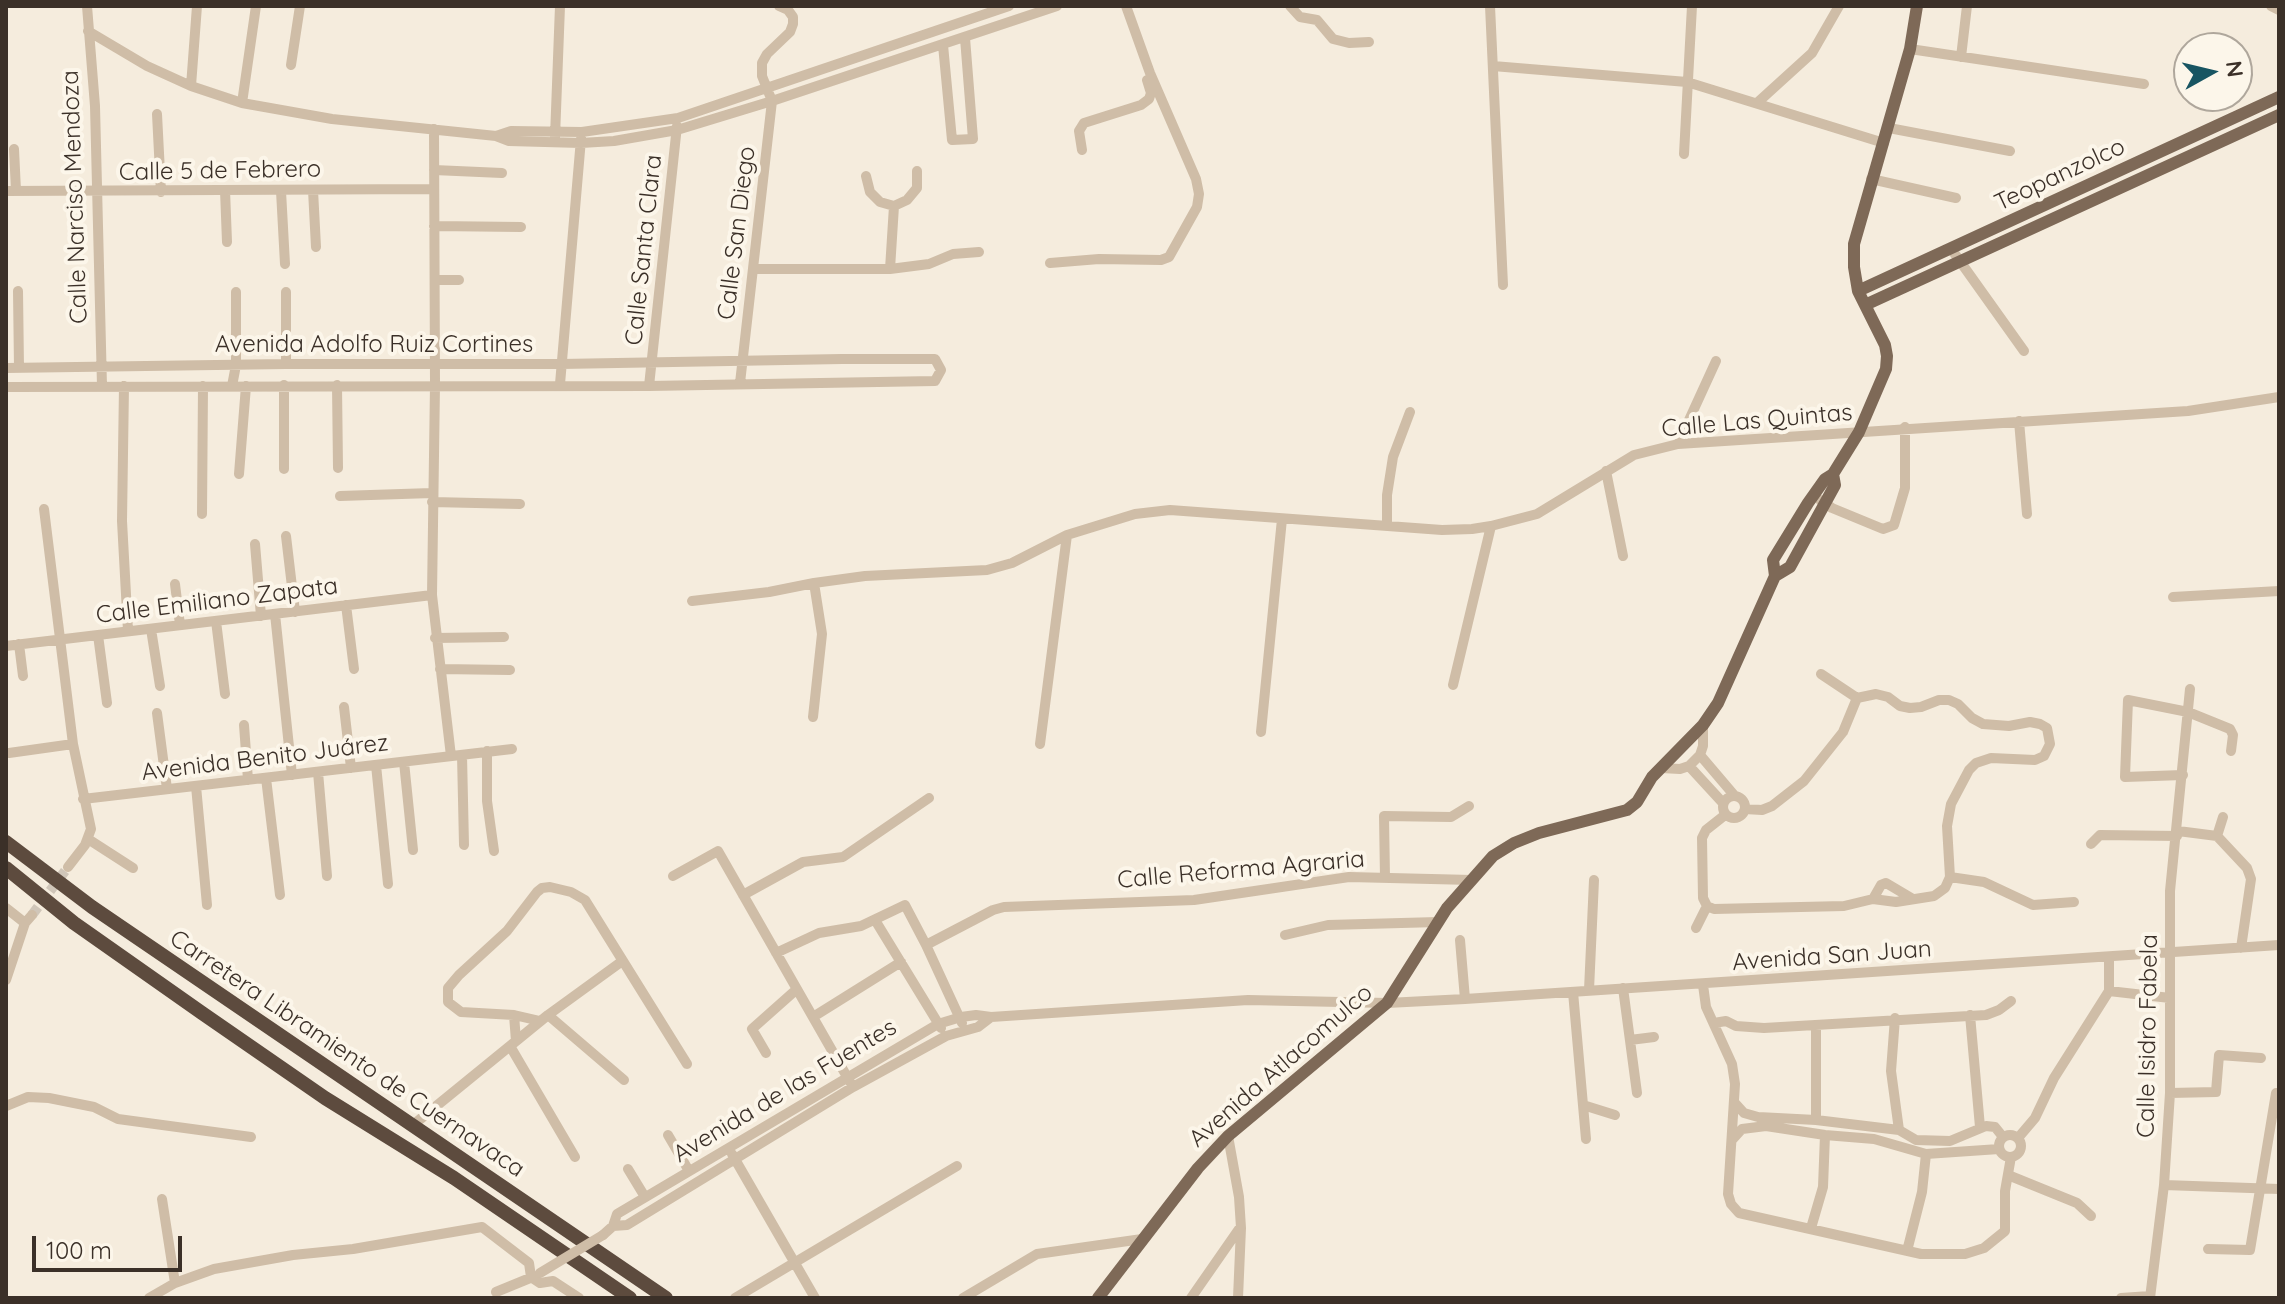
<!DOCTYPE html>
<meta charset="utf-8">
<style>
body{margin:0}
#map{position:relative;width:2285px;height:1304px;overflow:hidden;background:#f5ecdd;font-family:Quicksand,sans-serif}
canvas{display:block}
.frame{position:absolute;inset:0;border:8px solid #3b3028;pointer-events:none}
.north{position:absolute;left:2173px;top:32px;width:80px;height:80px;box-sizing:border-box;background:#fcf6ea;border:2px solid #afa79c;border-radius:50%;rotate:82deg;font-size:22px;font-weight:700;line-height:32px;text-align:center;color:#3b3028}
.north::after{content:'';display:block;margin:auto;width:28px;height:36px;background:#185562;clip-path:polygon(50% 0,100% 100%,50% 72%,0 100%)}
.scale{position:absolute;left:32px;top:1236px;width:150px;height:36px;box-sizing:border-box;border:4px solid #3b3028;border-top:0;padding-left:10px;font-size:24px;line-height:28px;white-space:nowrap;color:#3b3028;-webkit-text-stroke:6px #fcf6ea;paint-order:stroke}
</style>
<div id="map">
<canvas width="2285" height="1304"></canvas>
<div class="frame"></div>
<div class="north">N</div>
<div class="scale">100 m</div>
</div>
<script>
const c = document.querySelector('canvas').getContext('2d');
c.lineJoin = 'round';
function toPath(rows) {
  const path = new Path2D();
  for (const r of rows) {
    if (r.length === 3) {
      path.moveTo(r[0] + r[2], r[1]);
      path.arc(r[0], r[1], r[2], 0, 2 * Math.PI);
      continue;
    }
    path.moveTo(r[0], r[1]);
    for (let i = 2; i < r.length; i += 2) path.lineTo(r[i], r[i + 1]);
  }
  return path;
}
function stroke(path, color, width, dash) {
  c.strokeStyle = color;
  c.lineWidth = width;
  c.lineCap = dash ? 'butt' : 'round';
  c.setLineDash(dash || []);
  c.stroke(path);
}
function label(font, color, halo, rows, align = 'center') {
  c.font = font + ' Quicksand,sans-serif';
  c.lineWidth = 8;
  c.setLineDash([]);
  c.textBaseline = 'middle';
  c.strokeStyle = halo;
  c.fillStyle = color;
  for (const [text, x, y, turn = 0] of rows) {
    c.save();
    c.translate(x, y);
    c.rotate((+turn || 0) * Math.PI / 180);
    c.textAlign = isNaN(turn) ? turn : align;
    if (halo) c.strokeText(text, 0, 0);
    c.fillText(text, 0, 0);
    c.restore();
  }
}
stroke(toPath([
 [32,915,68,867]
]), '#d0c6b9', 10, [10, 5]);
stroke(toPath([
 [87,6,95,106,102,386],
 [1290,6,1300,17,1317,20,1333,39,1349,43,1369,42],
 [1490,6,1503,285],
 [2271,6,2279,10],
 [88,31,147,66,191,86,242,103,332,119,496,136,509,141,581,143,614,141,677,130,772,101,1057,6],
 [943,45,952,140,973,139,965,38],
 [1910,49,2144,84],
 [1961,57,1967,6],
 [291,65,300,6],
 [1493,66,1687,82,1884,143],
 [191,86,197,6],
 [242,103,256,6],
 [1757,103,1812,53,1839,6],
 [157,114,161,192],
 [1889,128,2010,151],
 [434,129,435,385,432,595,451,756],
 [496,136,511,131,582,132,678,118,1009,6],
 [555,137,560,6],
 [14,149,16,191],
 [1082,150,1079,131,1084,123,1141,105,1149,99,1151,93,1147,80],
 [1684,154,1692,6],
 [434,170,502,173],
 [866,176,870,192,880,202,894,206,907,200,917,188,917,171],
 [1871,179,1956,198],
 [225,190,227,242],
 [313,190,316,247],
 [6,191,434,189],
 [281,191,285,264],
 [434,226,521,227],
 [1952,250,2024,351],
 [1050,263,1099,259,1161,260,1169,257,1197,207,1199,194,1196,179,1150,73,1126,6],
 [753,269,890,269,929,264,953,254,979,252],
 [890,269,894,206],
 [435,280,459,280],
 [18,291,19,368],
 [286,292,286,364],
 [6,368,286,364,561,364,842,359,935,359,941,370,935,381,649,386,6,387],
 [740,383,772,101,762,76,762,63,767,54,790,32,793,24,793,17,788,10,779,6],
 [560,384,581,139],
 [337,385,338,468],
 [124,386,122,521,128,631],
 [232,386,236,365,236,292],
 [649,386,677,126],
 [2019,421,2027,514],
 [1678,444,1716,361],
 [284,469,284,385],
 [1606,471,1623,556],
 [239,474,246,386],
 [340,496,432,493],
 [1820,500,1832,508,1883,529,1894,525,1905,488,1905,427],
 [432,502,520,504],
 [44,509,73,744,91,829,85,845,68,867],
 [202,514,203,386],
 [1387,526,1387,495,1393,457,1410,412],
 [286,536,295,612],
 [255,544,261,616],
 [175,584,180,625],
 [2173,597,2279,591],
 [692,601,769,592,814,583,865,576,987,570,1012,563,1067,535,1135,514,1170,510,1442,530,1472,529,1491,526,1537,514,1634,455,1678,444,2188,411,2279,397],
 [346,605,354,669],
 [275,614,292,775],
 [216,621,225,694],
 [151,629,160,686],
 [98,635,107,703],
 [435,638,504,637],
 [19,644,23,676],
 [6,646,432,595],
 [440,669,510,670],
 [1453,685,1491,526],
 [344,707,351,768],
 [157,713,167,789],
 [813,717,822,634,814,583],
 [244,725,248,780],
 [1261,732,1282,519],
 [1040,744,1067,535],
 [487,751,487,801,494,851],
 [9,753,73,744],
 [462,755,464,845],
 [1700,755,1734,795],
 [404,762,413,850],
 [376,765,388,884],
 [1689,766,1723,803],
 [1661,768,1680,769,1689,766,1700,755,1703,746,1703,725],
 [318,772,327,876],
 [2183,775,2125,777,2128,700,2188,712,2230,729,2233,735,2231,751],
 [266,778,280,895],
 [196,786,207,905],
 [1734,807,11],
 [83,799,512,749],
 [1745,809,1762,810,1772,806,1804,781,1843,732,1857,698],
 [2178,831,2217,836,2247,868,2251,879,2241,948],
 [2217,836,2223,817],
 [88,839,133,868],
 [2091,844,2100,835,2177,836],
 [673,876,718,851,850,1082],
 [1950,877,1984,882,2033,905,2074,902],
 [1385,878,1384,816,1451,817,1469,806],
 [743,895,803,862,843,857,929,798],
 [1873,899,1881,885,1886,883,1913,899],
 [1707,906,1714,909,1844,906,1873,899,1896,902,1934,896,1945,888,1950,877,1947,826,1951,804,1969,770,1976,763,1991,758,2035,760,2044,756,2050,744,2047,728,2040,724,2030,722,2009,726,1983,724,1972,718,1958,704,1949,700,1939,700,1921,707,1910,708,1900,706,1888,697,1876,694,1857,698,1821,674],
 [6,908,25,923],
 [875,920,941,1028],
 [1696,928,1707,906,1703,898,1702,838,1706,830,1725,815],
 [1285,935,1328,925,1438,922],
 [1460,940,1465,999],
 [926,945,993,910,1004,907,1194,900,1349,877,1472,880],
 [776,953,819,933,861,926,905,905,926,945,962,1023],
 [6,980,25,923,32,915],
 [1703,985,1706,1007,1732,1064,1735,1084,1728,1194,1731,1204,1739,1213,1921,1254,1965,1254,1984,1248,2005,1231,2005,1191,2011,1157],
 [1623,988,1637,1093],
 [1589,990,1594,880],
 [2109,991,2170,998],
 [1573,992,1586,1139],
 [514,1015,516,1041],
 [548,1015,624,1080],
 [1970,1015,1980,1127],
 [813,1017,901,962],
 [1895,1018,1891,1071,1899,1130],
 [540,1021,514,1015,461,1012,448,1002,448,988,459,975,507,931,537,892,542,888,550,887,571,892,585,900,687,1064],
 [1714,1023,1726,1021,1736,1026,1764,1028,1986,1015,1999,1010,2011,1001],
 [1816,1026,1816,1120],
 [1630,1040,1654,1037],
 [510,1046,575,1157],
 [766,1053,752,1029,797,989],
 [2170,1093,2216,1092,2219,1055,2261,1058],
 [1734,1102,1744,1113,1758,1117,1816,1120,1899,1130,1916,1140,1950,1141,1986,1126,1995,1127,2003,1137],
 [1583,1105,1615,1115],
 [6,1106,28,1097,49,1098,94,1107,118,1119,251,1137],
 [413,1125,548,1015,621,962],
 [668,1135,689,1171],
 [2010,1146,11],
 [1228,1136,1239,1197,1241,1228,1238,1298],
 [2018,1138,2035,1118,2054,1078,2109,991,2109,958],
 [1732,1140,1742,1129,1766,1126,1825,1135,1874,1139,1926,1154,1999,1149],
 [732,1154,815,1298],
 [628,1169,645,1197],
 [2008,1175,2077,1203,2091,1216],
 [2164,1185,2279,1189],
 [162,1199,175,1283],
 [613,1226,627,1225,853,1087,946,1036,978,1027,991,1017],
 [1811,1228,1823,1187,1825,1135],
 [603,1235,613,1226,617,1214,938,1024,961,1017,976,1015,991,1017,1248,1000,1387,1003,1465,999,2279,945],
 [2208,1249,2250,1250,2276,1093],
 [1907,1251,1922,1192,1926,1154],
 [496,1292,535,1276],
 [149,1298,175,1283,214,1269,293,1255,353,1249,482,1227,529,1263,531,1277,540,1283,553,1281,579,1298],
 [735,1298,957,1166],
 [963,1298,1037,1254,1142,1239],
 [1191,1298,1239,1229],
 [2121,1298,2150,1296],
 [2150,1298,2164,1185,2170,1093,2170,891,2190,689]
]), '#cfbda7', 10);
stroke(toPath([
 [1858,291,2279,97],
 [1865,305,2279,115],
 [1775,576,1790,567,1835,485,1833,474],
 [1098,1298,1198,1168,1228,1136,1387,1003,1447,908,1493,856,1514,843,1539,833,1627,810,1637,802,1652,777,1703,725,1718,703,1775,576,1773,560,1808,503,1825,479,1833,474,1859,432,1886,369,1887,356,1885,345,1858,291,1854,267,1854,244,1910,49,1917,6]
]), '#7e6957', 12);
stroke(toPath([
 [6,842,92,907,666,1298],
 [6,868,74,923,202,1013,325,1098,454,1178,630,1298]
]), '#5d4b3e', 14);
stroke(toPath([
 [540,1273,603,1235]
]), '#cfbda7', 10);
label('24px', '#3b3028', '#fcf6ea', [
 ["Calle 5 de Febrero",220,171,-1],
 ["Teopanzolco",2060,175,-25],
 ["Calle Narciso Mendoza",75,197,-92],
 ["Calle San Diego",737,233,-83],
 ["Calle Santa Clara",644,250,-84],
 ["Avenida Adolfo Ruiz Cortines",374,345],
 ["Calle Las Quintas",1757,421,-5],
 ["Calle Emiliano Zapata",217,601,-7],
 ["Avenida Benito Juárez",265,758,-7],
 ["Calle Reforma Agraria",1241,870,-5],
 ["Avenida San Juan",1832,956,-4],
 ["Calle Isidro Fabela",2148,1036,-89],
 ["Carretera Libramiento de Cuernavaca",347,1054,34],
 ["Avenida Atlacomulco",1281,1066,-41],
 ["Avenida de las Fuentes",785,1091,-31]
]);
</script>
